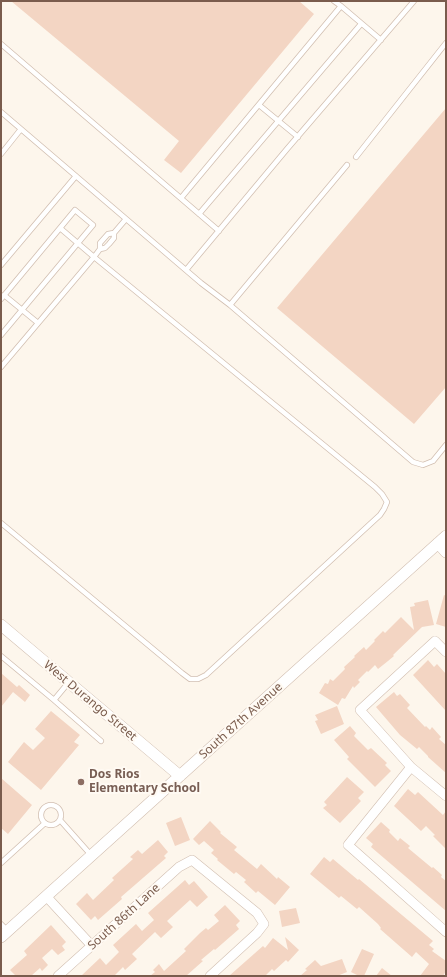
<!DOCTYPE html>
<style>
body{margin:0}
#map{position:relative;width:447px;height:977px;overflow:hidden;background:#fdf6ec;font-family:"Noto Sans",sans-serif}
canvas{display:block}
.frame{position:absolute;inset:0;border:2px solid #7a5c4d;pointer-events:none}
</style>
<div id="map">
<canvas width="447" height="977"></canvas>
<div class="frame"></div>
</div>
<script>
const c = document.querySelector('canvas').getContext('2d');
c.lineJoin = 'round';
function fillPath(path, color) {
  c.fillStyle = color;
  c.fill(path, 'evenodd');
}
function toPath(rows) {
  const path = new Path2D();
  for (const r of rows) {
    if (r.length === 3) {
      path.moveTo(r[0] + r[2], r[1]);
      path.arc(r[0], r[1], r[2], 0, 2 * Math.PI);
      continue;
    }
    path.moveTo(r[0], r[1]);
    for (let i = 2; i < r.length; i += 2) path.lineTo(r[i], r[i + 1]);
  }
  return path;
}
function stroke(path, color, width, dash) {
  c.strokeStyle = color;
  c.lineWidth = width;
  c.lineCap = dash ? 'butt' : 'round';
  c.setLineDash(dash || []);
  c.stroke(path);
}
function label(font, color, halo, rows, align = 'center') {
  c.font = font + ' "Noto Sans",sans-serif';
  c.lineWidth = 4;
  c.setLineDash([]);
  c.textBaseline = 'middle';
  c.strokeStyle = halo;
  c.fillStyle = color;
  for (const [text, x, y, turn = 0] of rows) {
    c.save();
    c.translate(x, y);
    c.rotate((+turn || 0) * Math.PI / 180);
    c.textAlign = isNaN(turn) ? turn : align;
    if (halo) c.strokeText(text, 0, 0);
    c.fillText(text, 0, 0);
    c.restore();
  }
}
fillPath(toPath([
 [11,1,299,1,314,14,181,173,164,160,179,141],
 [446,108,446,387,414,424,277,308],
 [444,595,446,596,446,627,436,624],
 [428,600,434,625,422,627,393,655,394,656,388,661,378,669,375,665,368,672,367,671,358,680,360,682,354,688,353,686,345,699,342,698,338,705,319,693,325,683,328,684,330,679,333,681,345,669,344,667,355,657,354,656,364,647,366,650,375,641,374,640,383,631,385,633,401,617,414,630,410,607,415,606,414,603],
 [428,660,434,667,437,664,446,674,446,711,413,675],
 [1,673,17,687,19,685,30,695,25,702,13,692,1,707],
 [394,692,397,696,400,694,410,705,407,708,425,727,426,726,430,730,432,727,441,737,439,739,446,745,446,773,428,757,428,756,419,747,417,749,400,735,376,707],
 [337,706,344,724,321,734,315,721,318,720,315,715],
 [51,711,80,735,74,742,79,745,41,790,8,762,24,742,33,750,45,738,35,729],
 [350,726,356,733,354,736,368,750,371,748,387,763,385,765,391,771,375,787,347,759,349,757,334,740],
 [347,777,364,792,358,798,361,801,340,823,323,808,327,805,324,802],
 [1,778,32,805,8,834,1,828],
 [408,789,415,795,418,792,443,815,446,811,446,849,433,836,435,835,426,826,421,831,394,806],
 [181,817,190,840,175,846,166,823],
 [210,821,221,832,220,833,237,847,234,850,257,869,261,864,277,879,278,877,290,887,275,905,258,891,256,893,244,882,246,880,236,872,234,874,217,860,218,859,211,853,214,850,204,841,199,845,193,839],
 [381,822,390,830,389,832,398,841,400,838,410,846,408,848,432,868,433,867,442,875,441,877,446,881,446,911,371,847,373,844,366,838],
 [158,840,168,852,164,856,166,858,121,897,122,899,98,920,95,916,91,920,76,904,87,893,93,900,114,880,112,878,133,859,130,857,138,850,142,854],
 [324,857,330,862,333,859,358,880,359,879,433,941,429,945,434,949,432,951,446,961,446,971,443,976,420,976,429,964,416,952,412,957,380,929,381,928,378,924,359,907,357,909,341,896,339,898,310,874],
 [185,880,189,885,194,881,208,897,197,907,190,900,167,921,173,927,161,938,155,932,132,954,137,959,125,970,123,967,114,976,81,976,100,958,106,965,119,952,113,945,136,924,142,931,154,920,148,913],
 [225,905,240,921,236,925,239,929,215,950,214,949,201,960,203,961,186,976,150,976,155,972,153,970,159,964,164,971,186,951,184,949,200,933,206,928,208,930,219,921,214,915],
 [296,908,300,923,282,927,279,911],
 [51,925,66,942,62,946,65,950,58,955,52,949,42,958,48,965,42,971,40,968,31,976,16,976,10,970,27,955,24,951],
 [285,937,299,950,288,962,286,960,274,971,272,969,265,976,229,976,263,946,265,948,273,938,288,950],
 [362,949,374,954,364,976,359,976,351,972],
 [342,959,347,972,337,976,300,976,307,970,305,969,315,960,321,966],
 [382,968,392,976,376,976]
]), '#f3d5c3');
const service = toPath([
 [334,1,341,6],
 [1,44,219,231],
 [259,105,298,137],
 [1,112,201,283,230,305,347,165],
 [1,154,21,129],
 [356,157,446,43],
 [181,198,341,6,381,40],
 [199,214,361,24],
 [60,228,94,257,100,249,105,248,109,244,114,238,114,233,126,219],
 [100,249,100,243,108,234,114,233],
 [1,265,76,176],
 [186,270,287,149,414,1],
 [4,295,38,323],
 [1,299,75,210,93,225,1,335],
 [230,305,413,462,423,465,433,461,446,445],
 [1,367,94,257,375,487,382,494,387,502,384,509,380,515,206,675,198,679,190,679,182,673,1,523],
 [1,656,54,700,69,682],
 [54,700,101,741],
 [51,815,10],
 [60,820,91,855],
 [1,863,45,823],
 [1,924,8,931]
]);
const minor = toPath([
 [446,652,435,641,360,710,411,767,446,796],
 [411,767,348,845,446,932],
 [46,896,92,946],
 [58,976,179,867,192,860,257,913,264,924,257,933,210,976]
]);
const tertiary = toPath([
 [438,543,446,552],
 [1,625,180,776],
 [1,937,446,536]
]);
stroke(service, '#d1beb0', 6);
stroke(minor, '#d1beb0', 10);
stroke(tertiary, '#d1beb0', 12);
stroke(service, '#fff', 4.5);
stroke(minor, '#fff', 9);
stroke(tertiary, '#fff', 11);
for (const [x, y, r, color] of [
 [81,782,4,"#8d6e63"]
]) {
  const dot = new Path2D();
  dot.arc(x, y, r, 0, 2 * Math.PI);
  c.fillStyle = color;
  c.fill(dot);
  stroke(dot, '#fffaf3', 1.5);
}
label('12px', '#7a5c4d', '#fffaf3', [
 ["West Durango Street",90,701,40],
 ["South 87th Avenue",241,721,-42],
 ["South 86th Lane",124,917,-42]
]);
label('bold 12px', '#785e54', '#fffaf3', [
 ["Dos Rios",89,775],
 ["Elementary School",89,789]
], 'left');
</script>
